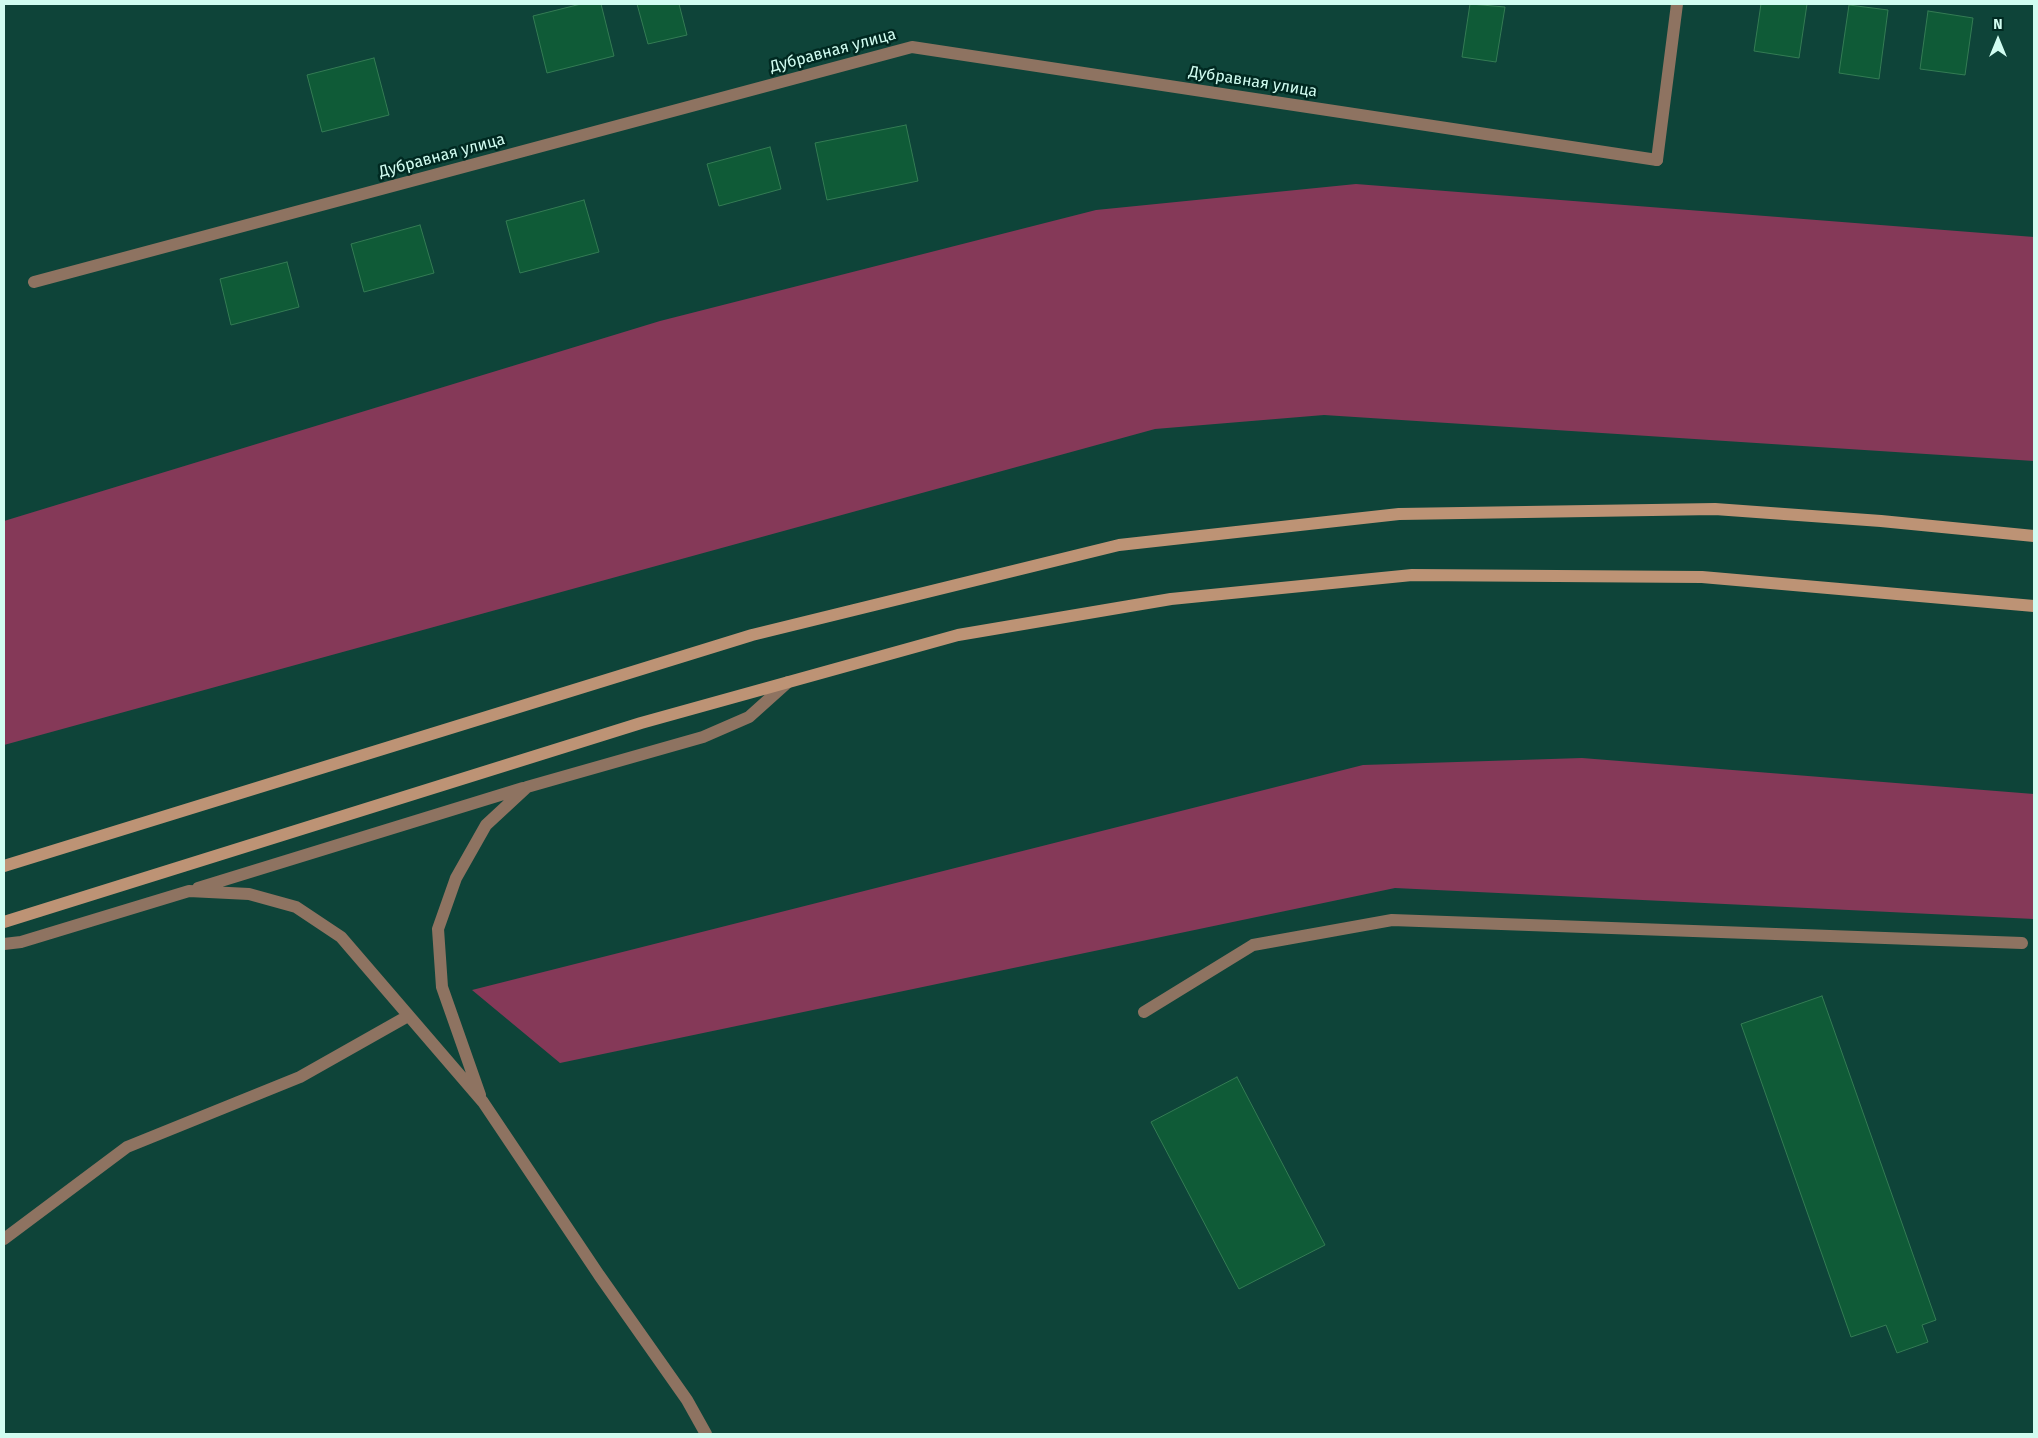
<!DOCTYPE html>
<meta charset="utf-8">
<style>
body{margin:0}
#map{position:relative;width:2038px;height:1438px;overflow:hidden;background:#0e4439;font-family:"Fira Sans",sans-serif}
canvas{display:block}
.frame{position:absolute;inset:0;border:5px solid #d1fdf1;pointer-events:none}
.north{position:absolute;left:1973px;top:15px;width:50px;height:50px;-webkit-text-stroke:4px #002921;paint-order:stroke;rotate:0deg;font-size:14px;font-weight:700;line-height:20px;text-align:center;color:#d1fdf1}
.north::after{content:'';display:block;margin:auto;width:18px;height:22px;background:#d1fdf1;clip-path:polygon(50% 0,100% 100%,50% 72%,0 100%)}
</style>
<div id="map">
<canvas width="2038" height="1438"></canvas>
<div class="frame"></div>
<div class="north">N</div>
</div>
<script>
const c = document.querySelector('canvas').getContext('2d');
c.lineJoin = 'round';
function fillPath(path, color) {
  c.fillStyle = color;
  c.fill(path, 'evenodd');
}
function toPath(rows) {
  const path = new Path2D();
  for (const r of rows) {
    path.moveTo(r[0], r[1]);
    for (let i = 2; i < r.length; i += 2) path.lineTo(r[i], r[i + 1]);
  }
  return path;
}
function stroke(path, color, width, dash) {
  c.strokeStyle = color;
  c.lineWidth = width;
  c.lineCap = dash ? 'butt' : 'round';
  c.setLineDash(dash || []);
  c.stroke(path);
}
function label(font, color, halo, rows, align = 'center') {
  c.font = font + ' "Fira Sans",sans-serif';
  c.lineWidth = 5;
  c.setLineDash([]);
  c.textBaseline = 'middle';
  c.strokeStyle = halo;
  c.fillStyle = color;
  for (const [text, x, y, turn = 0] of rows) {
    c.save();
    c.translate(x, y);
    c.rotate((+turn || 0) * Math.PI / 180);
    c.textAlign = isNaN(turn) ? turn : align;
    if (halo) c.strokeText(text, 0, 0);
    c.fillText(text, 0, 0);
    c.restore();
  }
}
fillPath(toPath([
 [1356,184,2034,237,2034,461,1324,415,1155,429,4,745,4,521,660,321,1096,210],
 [1582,758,2034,794,2034,919,1395,888,560,1063,472,990,1363,765]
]), '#853958');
const building = toPath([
 [581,4,601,4,614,56,547,73,533,16,581,4],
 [637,4,679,4,687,35,648,44,637,4],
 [1470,4,1505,7,1496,62,1462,57,1470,4],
 [1761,4,1807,4,1799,58,1754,51,1761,4],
 [1849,5,1888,10,1879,79,1839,73,1849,5],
 [1928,11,1973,18,1965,75,1920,69,1928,11],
 [374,58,389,115,322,132,307,75,374,58],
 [906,125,918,181,827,200,815,143,906,125],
 [770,147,781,189,719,206,707,164,770,147],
 [584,200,599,252,520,273,506,221,584,200],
 [420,225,434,273,364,292,351,244,420,225],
 [287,262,299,307,231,325,220,279,287,262],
 [1822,996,1936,1320,1922,1325,1928,1342,1897,1353,1886,1325,1851,1337,1741,1024,1822,996],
 [1237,1077,1325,1245,1239,1289,1151,1122,1237,1077]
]);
fillPath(building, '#0f5b37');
stroke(building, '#347c54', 1);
stroke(toPath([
 [34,282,912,47,1657,160],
 [198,888,523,788],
 [4,944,21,942,189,891,249,894,296,907,341,937,483,1102,599,1275,687,1400,706,1434],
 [1144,1012,1253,945,1392,920,2022,943],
 [480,1095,442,987,438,929,456,878,486,825,527,787,703,737,749,717,788,682],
 [4,1239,127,1147,300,1077,408,1016]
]), '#8e7361', 12);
stroke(toPath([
 [1657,160,1677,4]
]), '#8e7361', 12);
stroke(toPath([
 [4,866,752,635,1119,545,1399,514,1715,509,1881,521,2034,536],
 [4,922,641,723,958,635,1171,599,1412,575,1702,577,2034,606]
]), '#bd9375', 12);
label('16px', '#d1fdf1', '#002921', [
 ["Дубравная улица",833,51,-15],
 ["Дубравная улица",1253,82,9],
 ["Дубравная улица",442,156,-15]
]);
</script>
